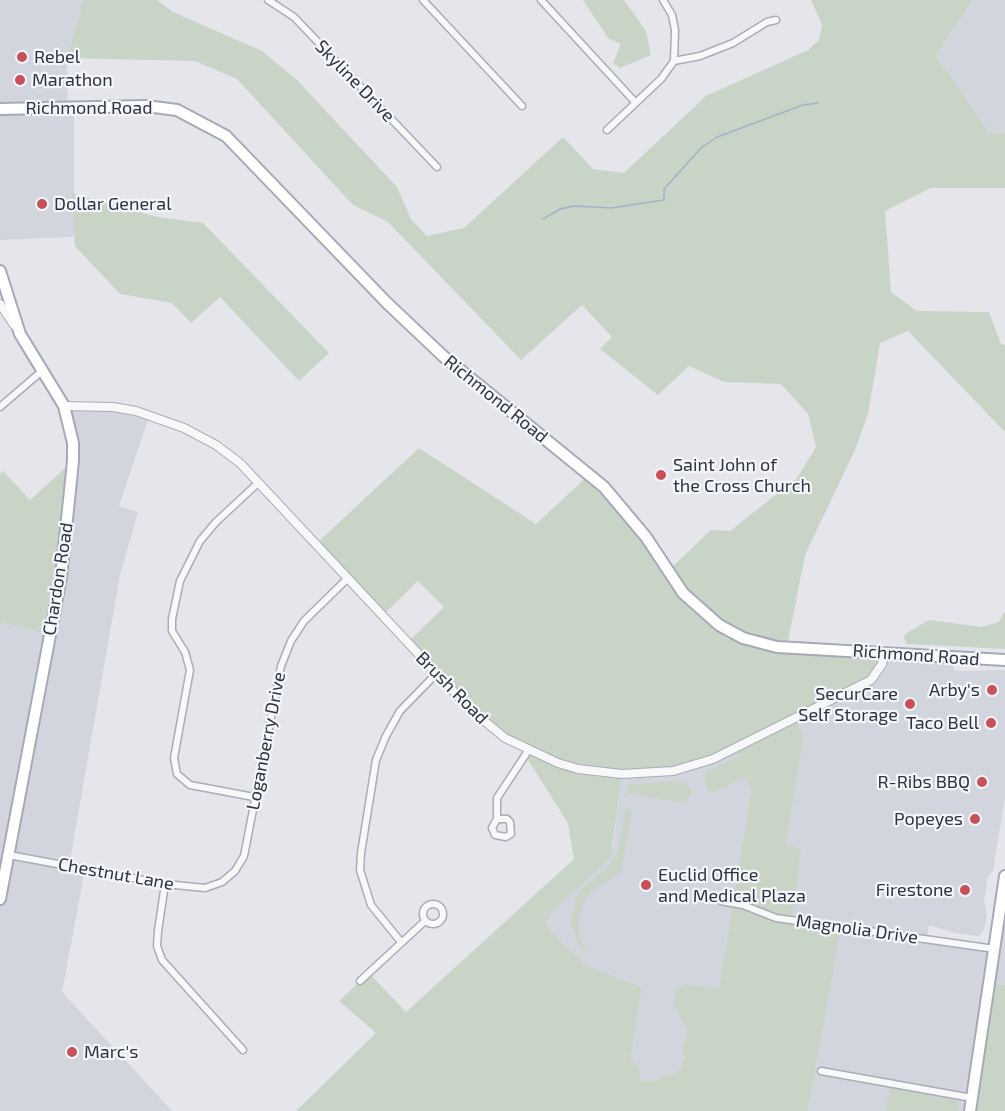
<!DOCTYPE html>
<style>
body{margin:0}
canvas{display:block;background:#e4e6eb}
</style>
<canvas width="1005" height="1111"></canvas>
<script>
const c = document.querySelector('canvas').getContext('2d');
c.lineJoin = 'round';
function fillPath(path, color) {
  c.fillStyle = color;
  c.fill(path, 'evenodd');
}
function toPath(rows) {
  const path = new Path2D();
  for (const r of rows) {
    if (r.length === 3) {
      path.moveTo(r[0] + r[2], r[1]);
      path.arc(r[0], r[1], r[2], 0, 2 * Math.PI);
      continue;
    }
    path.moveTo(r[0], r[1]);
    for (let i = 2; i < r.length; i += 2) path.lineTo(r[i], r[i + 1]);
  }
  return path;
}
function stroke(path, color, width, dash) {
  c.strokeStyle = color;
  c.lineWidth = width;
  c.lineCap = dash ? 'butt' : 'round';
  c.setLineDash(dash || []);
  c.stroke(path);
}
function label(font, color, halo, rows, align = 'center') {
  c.font = font + ' "Exo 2",sans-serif';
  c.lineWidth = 4.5;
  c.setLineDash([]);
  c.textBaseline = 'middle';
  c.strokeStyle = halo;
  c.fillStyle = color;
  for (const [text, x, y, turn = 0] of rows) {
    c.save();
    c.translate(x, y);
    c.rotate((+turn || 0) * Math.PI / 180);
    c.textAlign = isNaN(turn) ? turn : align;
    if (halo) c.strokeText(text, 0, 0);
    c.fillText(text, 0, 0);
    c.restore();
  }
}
fillPath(toPath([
 [0,0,83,0,67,58,68,107,74,107,74,237,0,240],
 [971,0,1005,0,1005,134,991,134,936,55,972,4],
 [64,406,113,407,150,414,119,506,138,512,120,575,69,866,85,869,62,992,172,1111,0,1111,0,625,3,623,49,635,72,485],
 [885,652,953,658,954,671,1005,670,1005,797,993,871,988,877,984,901,987,916,984,930,979,936,954,933,929,925,927,938,994,949,1005,876,1005,985,990,982,969,1111,808,1111,840,927,791,921,800,848,786,845,804,736,795,718],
 [736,748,751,791,719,988,676,1074,661,1075,656,1081,648,1082,638,1080,631,1058,642,987,588,966,551,932,546,923,548,915,613,848,622,774]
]), '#d2d5dd');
fillPath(toPath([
 [83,0,157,0,173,12,262,51,297,80,397,187,411,219,427,236,464,228,563,137,593,169,624,173,706,96,808,50,819,40,822,25,811,0,971,0,972,3,936,55,990,133,1005,134,1005,188,931,188,885,211,891,292,917,311,989,312,1001,344,1005,345,1005,432,908,331,880,343,868,414,855,450,805,555,787,647,885,652,876,675,795,718,804,736,786,845,801,848,792,920,841,927,808,1111,296,1111,376,1033,339,1001,369,973,406,1012,574,859,568,823,525,755,528,751,489,726,408,642,444,607,418,581,383,615,316,544,419,448,536,524,589,475,669,570,711,530,730,531,797,478,816,447,808,414,781,384,724,382,689,366,658,395,600,349,612,337,582,305,521,360,388,222,353,205,237,79,195,61,67,58],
 [736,749,739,756,707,772,706,777,707,791,714,792,746,777,751,791,719,988,685,985,675,990,674,1007,688,1029,683,1052,685,1057,676,1074,661,1075,656,1081,639,1080,641,1072,631,1058,642,987,588,966,551,932,546,923,549,915,611,857,622,774,673,771],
 [583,0,624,0,646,31,651,55,620,68,613,63,621,44,608,38],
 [72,193,157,217,203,223,329,353,299,381,220,297,191,323,172,303,120,294,75,246],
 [73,461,50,635,3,623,0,625,0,474,3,471,30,500],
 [1005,611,1005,649,907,644,904,639,905,634,929,620,982,627,999,622],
 [669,781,682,781,691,787,692,796,683,803,627,793,629,785],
 [626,808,632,809,621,872,596,889,583,902,579,918,579,938,586,950,581,950,571,926,576,898,582,889,610,864,617,853],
 [990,982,1005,985,1005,1111,969,1111],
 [890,1086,959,1102,958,1111,886,1111]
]), '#c8d5c6');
stroke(toPath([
 [543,219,560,209,574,206,611,208,664,200,664,189,701,148,717,137,803,105,818,103]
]), '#a1b2ca', 1.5);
const minor = toPath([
 [268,0,294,17,437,167],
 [423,0,522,106],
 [541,0,636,103],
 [674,61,700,56,733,43,767,22,776,20],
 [607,130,661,79,674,61,675,30,672,15,663,0],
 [0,407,42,371],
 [254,797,190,785,177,774,174,758,190,670,185,652,172,631,172,619,180,581,200,541,216,522,258,483],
 [497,819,507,819,510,822,511,834,506,837,495,835,492,828,497,819,497,798,528,751],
 [9,855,165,884,205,888,222,882,235,871,244,856,281,666,291,641,304,621,348,578],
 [165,884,158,931,157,946,162,960,243,1050],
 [721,901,743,905,776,918,995,949],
 [433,914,10],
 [401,942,371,905,360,870,361,853,376,760,386,736,400,711,437,673],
 [360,981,425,921],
 [821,1071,972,1098]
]);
const tertiary = toPath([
 [0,304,14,325],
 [64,406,113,407,136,411,184,428,216,445,240,463,470,709,505,738,558,763,578,769,622,774,673,771,713,759,871,680,882,664,885,652]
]);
const primary = toPath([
 [0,109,146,106,177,110,226,136,387,303,443,356,604,487,646,537,683,593,719,625,743,638,777,647,1005,660],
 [0,271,20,334,64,406,73,443,73,461,61,577,0,899],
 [970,1111,1005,876]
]);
stroke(minor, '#a9adb5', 9);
stroke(tertiary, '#a9adb5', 10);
stroke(primary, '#a4aab7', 14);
stroke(minor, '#f7f8fa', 6);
stroke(tertiary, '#f7f8fa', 8);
stroke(primary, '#fff', 10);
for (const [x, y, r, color] of [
 [22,57,6,"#ca4f59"],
 [20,80,6,"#ca4f59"],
 [42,204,6,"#ca4f59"],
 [661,475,6,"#ca4f59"],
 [992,690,6,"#ca4f59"],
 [910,704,6,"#ca4f59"],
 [991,723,6,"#ca4f59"],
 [982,782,6,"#ca4f59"],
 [975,819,6,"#ca4f59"],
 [646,885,6,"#ca4f59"],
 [965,890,6,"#ca4f59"],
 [72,1052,6,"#ca4f59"]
]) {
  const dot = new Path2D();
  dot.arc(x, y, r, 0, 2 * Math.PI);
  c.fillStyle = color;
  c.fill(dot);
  stroke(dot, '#f4f6f9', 2);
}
label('18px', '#2c3343', '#f4f6f9', [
 ["Rebel",34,57],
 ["Marathon",32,80],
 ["Dollar General",54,204],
 ["Saint John of",673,465],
 ["the Cross Church",673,486],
 ["Arby's",980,690,"right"],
 ["SecurCare",898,694,"right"],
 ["Self Storage",898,715,"right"],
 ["Taco Bell",979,723,"right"],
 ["R-Ribs BBQ",970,782,"right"],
 ["Popeyes",963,819,"right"],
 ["Euclid Office",658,875],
 ["and Medical Plaza",658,896],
 ["Firestone",953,890,"right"],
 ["Marc's",84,1052]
], 'left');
label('18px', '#2c3343', '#f4f6f9', [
 ["Skyline Drive",355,81,46],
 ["Richmond Road",89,108],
 ["Richmond Road",496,399,39],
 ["Chardon Road",58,579,-81],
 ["Richmond Road",916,655,4],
 ["Brush Road",452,688,45],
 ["Loganberry Drive",266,741,-79],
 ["Chestnut Lane",116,874,10],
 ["Magnolia Drive",857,929,8]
]);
</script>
